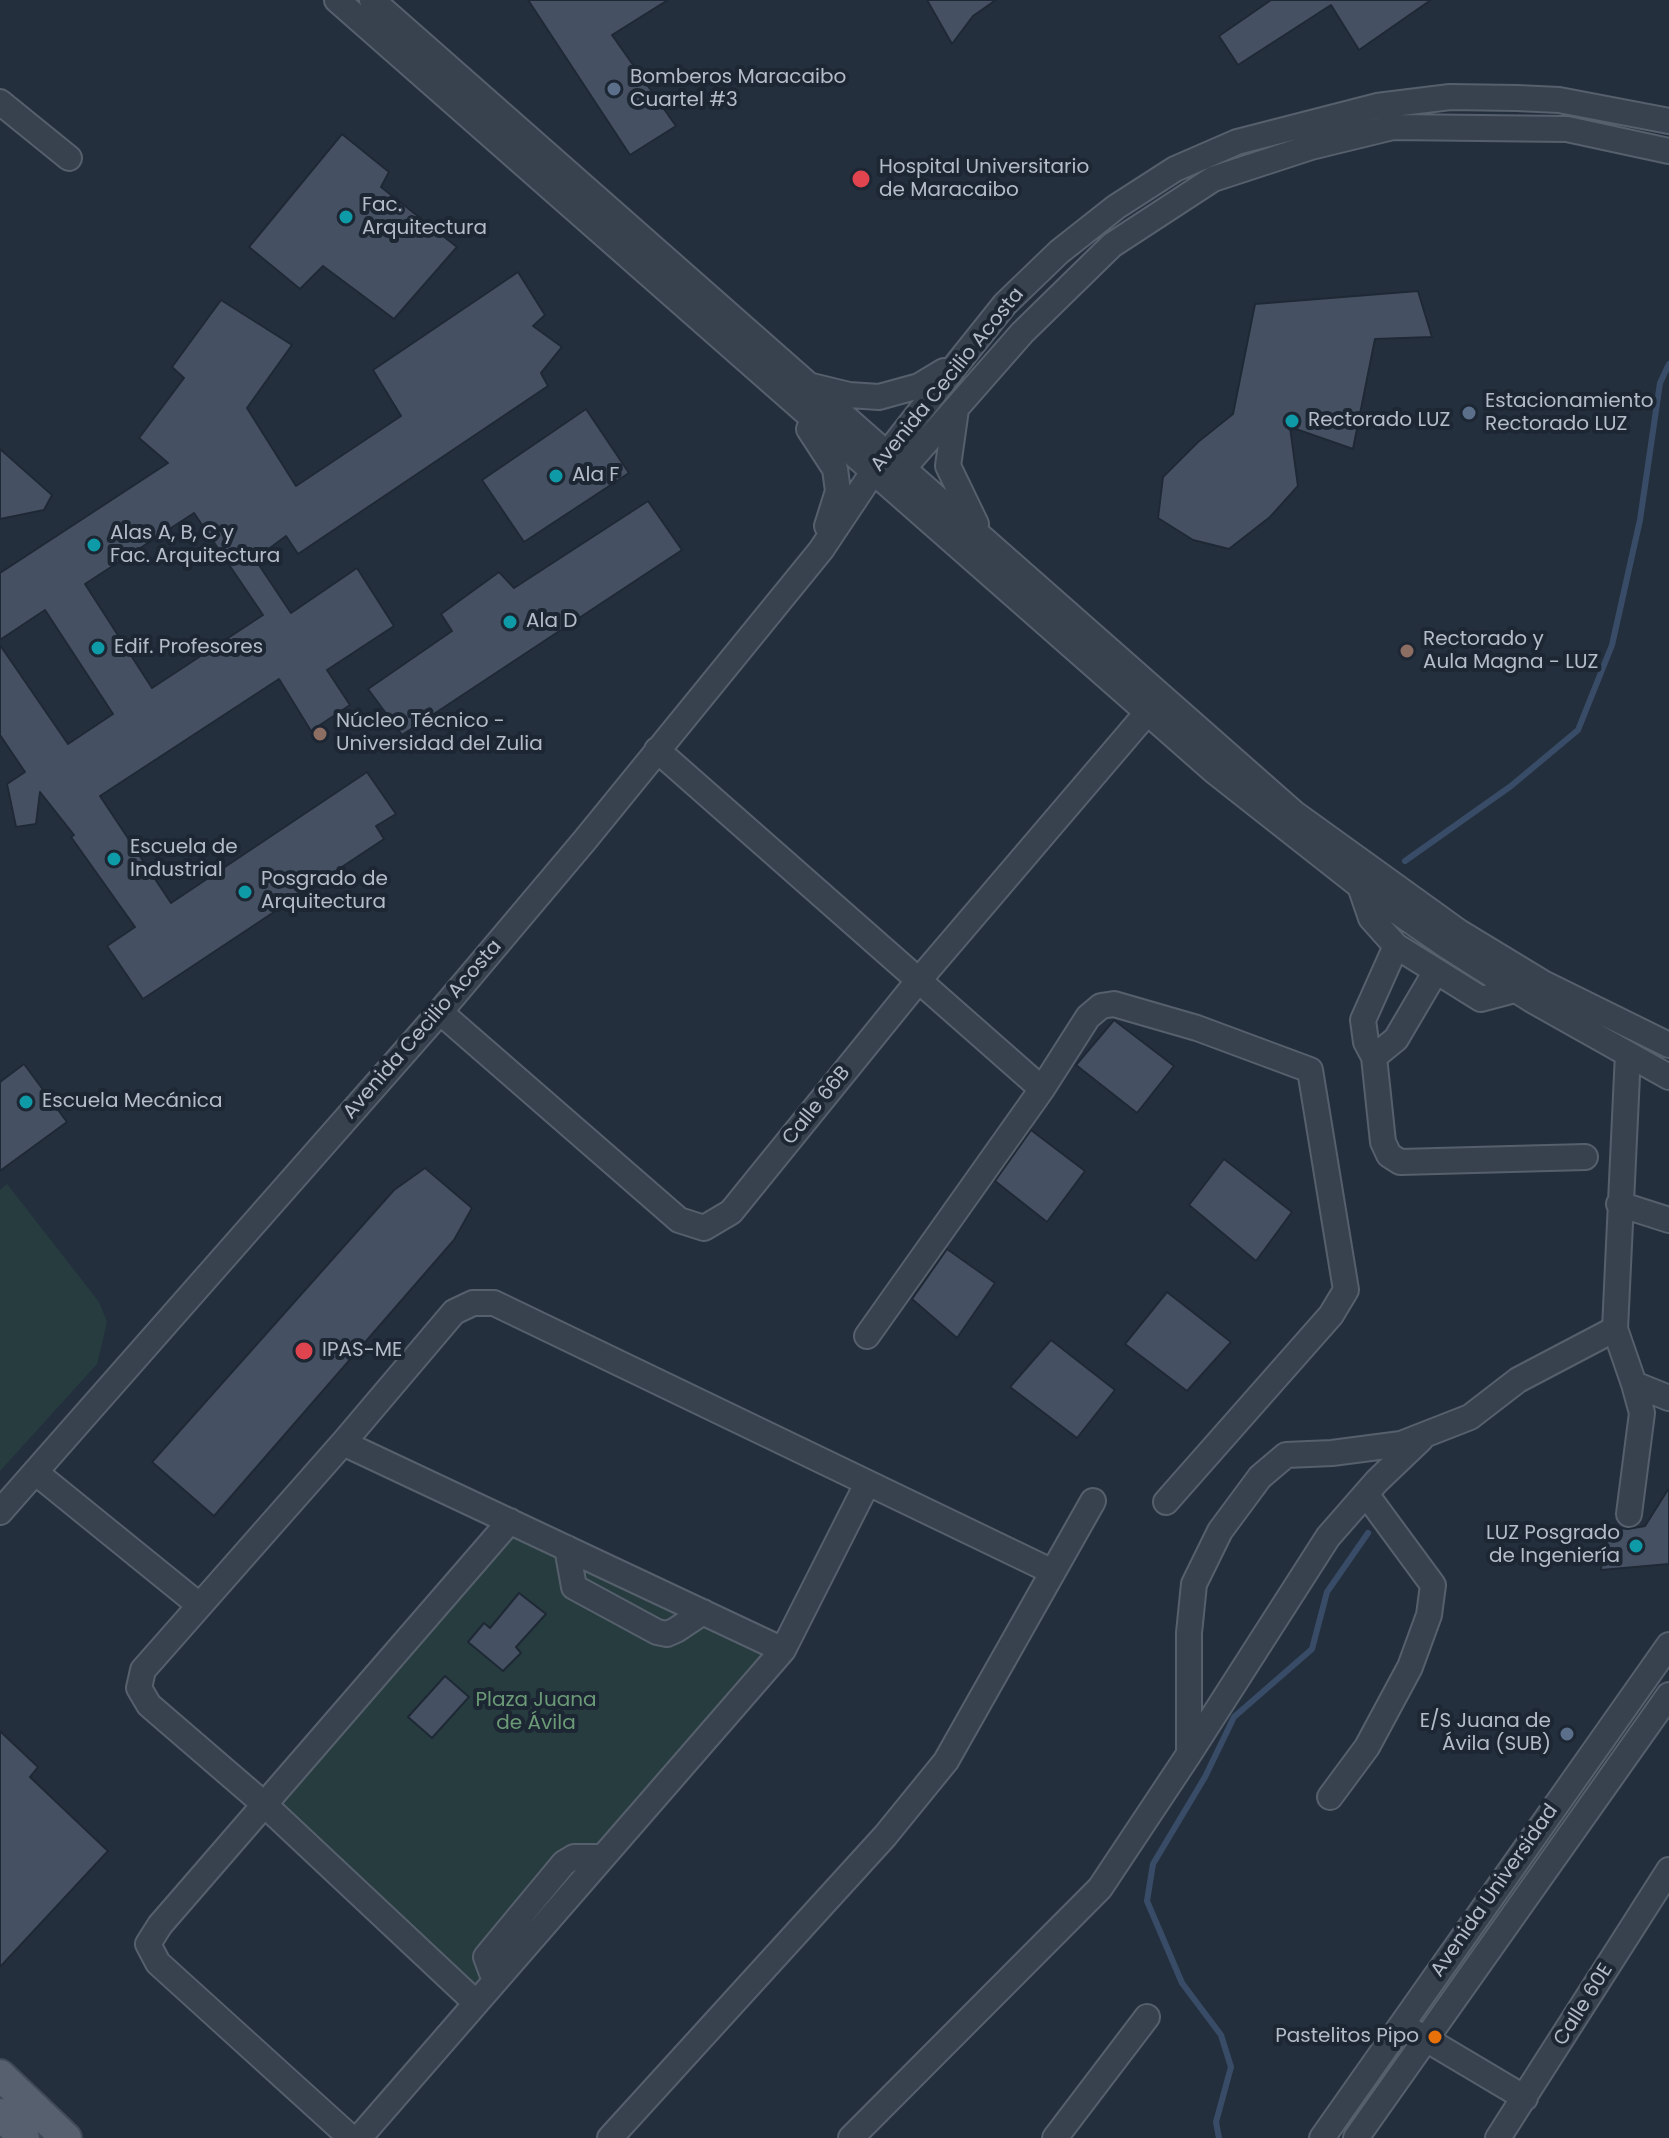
<!DOCTYPE html>
<meta charset="utf-8">
<style>
body{margin:0}
canvas{display:block;background:#242f3e}
</style>
<canvas width="1669" height="2138"></canvas>
<script>
const c = document.querySelector('canvas').getContext('2d');
c.lineJoin = 'round';
function fillPath(path, color) {
  c.fillStyle = color;
  c.fill(path, 'evenodd');
}
function toPath(rows) {
  const path = new Path2D();
  for (const r of rows) {
    path.moveTo(r[0], r[1]);
    for (let i = 2; i < r.length; i += 2) path.lineTo(r[i], r[i + 1]);
  }
  return path;
}
function stroke(path, color, width, dash) {
  c.strokeStyle = color;
  c.lineWidth = width;
  c.lineCap = dash ? 'butt' : 'round';
  c.setLineDash(dash || []);
  c.stroke(path);
}
function label(font, color, halo, rows, align = 'center') {
  c.font = font + ' Poppins,sans-serif';
  c.lineWidth = 8;
  c.setLineDash([]);
  c.textBaseline = 'middle';
  c.strokeStyle = halo;
  c.fillStyle = color;
  for (const [text, x, y, turn = 0] of rows) {
    c.save();
    c.translate(x, y);
    c.rotate((+turn || 0) * Math.PI / 180);
    c.textAlign = isNaN(turn) ? turn : align;
    if (halo) c.strokeText(text, 0, 0);
    c.fillText(text, 0, 0);
    c.restore();
  }
}
fillPath(toPath([
 [7,1184,99,1302,107,1322,97,1364,0,1471,0,1190],
 [512,1526,777,1651,475,1997,270,1805]
]), '#263c3f');
stroke(toPath([
 [1405,861,1511,786,1578,730,1612,645,1640,520,1660,383,1669,364],
 [1219,2138,1216,2122,1231,2067,1221,2035,1182,1983,1147,1901,1153,1864,1205,1777,1234,1717,1312,1649,1327,1592,1368,1533]
]), '#394c67', 6);
const building = toPath([
 [528,0,668,0,612,35,676,126,630,155,528,0],
 [927,0,996,0,973,16,952,44,927,0],
 [1271,0,1431,0,1359,50,1331,5,1238,65,1219,36,1271,0],
 [342,134,389,172,381,187,457,247,394,319,323,266,300,289,249,247,342,134],
 [518,272,545,315,533,326,562,347,541,373,548,386,298,554,286,536,255,559,291,613,357,568,394,626,327,670,350,705,311,731,279,679,100,796,171,903,367,772,396,814,376,826,384,839,143,999,107,946,135,927,71,837,74,835,40,792,36,824,16,827,7,784,25,772,0,735,0,645,68,744,113,714,45,610,0,640,0,573,168,463,139,438,184,378,172,367,221,300,292,345,247,408,296,486,401,416,373,370,518,272],
 [194,513,263,615,152,688,85,584,194,513],
 [1418,291,1432,337,1375,339,1353,449,1290,427,1298,486,1270,517,1229,549,1193,540,1158,518,1163,477,1198,442,1233,414,1255,304,1418,291],
 [586,409,629,473,524,542,482,480,586,409],
 [0,449,52,495,44,510,0,519,0,449],
 [648,501,682,550,402,735,368,689,452,631,441,614,499,572,514,588,648,501],
 [1114,1020,1174,1066,1137,1113,1076,1065,1114,1020],
 [24,1064,67,1122,0,1171,0,1082,24,1064],
 [1031,1130,1085,1171,1047,1222,995,1181,1031,1130],
 [1224,1159,1292,1212,1256,1261,1189,1205,1224,1159],
 [425,1168,472,1208,454,1240,214,1516,152,1462,394,1190,425,1168],
 [947,1249,995,1283,957,1338,912,1299,947,1249],
 [1167,1292,1231,1342,1187,1391,1125,1344,1167,1292],
 [1051,1340,1115,1390,1077,1438,1010,1387,1051,1340],
 [1669,1488,1669,1564,1601,1570,1606,1527,1628,1529,1645,1526,1669,1488],
 [519,1593,546,1614,516,1647,521,1653,503,1671,468,1642,484,1623,490,1628,519,1593],
 [445,1676,469,1697,432,1738,408,1717,445,1676],
 [0,1731,38,1767,30,1777,108,1851,0,1967,0,1731]
]);
fillPath(building, '#455162');
stroke(building, '#1f2835', 2);
const minor = toPath([
 [337,0,1214,771,1360,886,1447,946,1532,1000,1669,1077],
 [372,0,1294,813,1459,932,1543,983,1669,1045],
 [0,102,69,158],
 [812,386,849,395,879,397,919,386,944,371],
 [956,409,948,466,976,524],
 [809,429,835,469,838,491,827,526],
 [893,480,1022,333,1112,245,1213,179,1311,147,1393,127,1567,129,1669,151],
 [657,750,1042,1089],
 [1360,886,1371,918,1396,946,1481,999,1515,990],
 [1436,971,1396,1039,1374,1057,1383,1142,1389,1155,1400,1162,1585,1157],
 [440,1012,679,1220,704,1228,731,1212,919,980,1146,714],
 [1374,1057,1366,1042,1363,1020,1396,946],
 [1619,1204,1669,1220],
 [1615,1329,1634,1384,1669,1398],
 [867,1336,1042,1089,1088,1017,1101,1006,1114,1004,1197,1028,1310,1070,1346,1290,1331,1315,1166,1502],
 [343,1443,454,1312,473,1303,494,1303,1053,1572],
 [35,1472,199,1605],
 [0,1512,440,1012,585,840,821,550,873,472,957,364,1005,304,1059,252,1116,207,1175,169,1237,142,1377,106,1450,97,1517,98,1559,100,1669,121],
 [1629,1514,1642,1413,1634,1384],
 [567,1548,574,1587,657,1632,667,1634,676,1630,703,1612],
 [1189,1754,1328,1537,1377,1481,1421,1439],
 [1330,1797,1367,1747,1410,1667,1429,1615,1433,1585,1366,1494],
 [495,1981,486,1957,564,1863,574,1857,603,1857],
 [476,2003,265,1805,149,1705,139,1688,143,1670,343,1443,783,1650],
 [1414,2032,1525,2098],
 [351,2138,158,1963,148,1944,160,1925,510,1521],
 [359,2138,783,1650,867,1484],
 [610,2138,885,1836,946,1761,1093,1501],
 [851,2138,1100,1888,1189,1754,1189,1633,1194,1584,1220,1531,1260,1477,1286,1455,1332,1453,1401,1444,1470,1417,1518,1380,1615,1329,1628,1054],
 [1055,2138,1147,2017],
 [1322,2138,1669,1645],
 [1356,2138,1669,1695],
 [1498,2138,1669,1870]
]);
const major = toPath([
 [0,2075,66,2138],
 [0,2114,24,2138]
]);
stroke(minor, '#565f6c', 28);
stroke(major, '#414a57', 34);
stroke(minor, '#38414e', 24);
stroke(major, '#56606e', 30);
for (const [x, y, r, color] of [
 [614,89,8,"#5c6f8a"],
 [861,179,10,"#e0444e"],
 [346,217,8,"#0f9aa8"],
 [1469,413,8,"#5c6f8a"],
 [1292,421,8,"#0f9aa8"],
 [556,476,8,"#0f9aa8"],
 [94,545,8,"#0f9aa8"],
 [510,622,8,"#0f9aa8"],
 [98,648,8,"#0f9aa8"],
 [1407,651,8,"#8d6e63"],
 [320,734,8,"#8d6e63"],
 [114,859,8,"#0f9aa8"],
 [245,892,8,"#0f9aa8"],
 [26,1102,8,"#0f9aa8"],
 [304,1351,10,"#e0444e"],
 [1636,1546,8,"#0f9aa8"],
 [1567,1734,8,"#5c6f8a"],
 [1435,2037,8,"#e8710a"]
]) {
  const dot = new Path2D();
  dot.arc(x, y, r, 0, 2 * Math.PI);
  c.fillStyle = color;
  c.fill(dot);
  stroke(dot, '#1d2633', 3);
}
label('20px', '#b4bcc9', '#1d2633', [
 ["Bomberos Maracaibo",630,78],
 ["Cuartel #3",630,101],
 ["Hospital Universitario",879,168],
 ["de Maracaibo",879,191],
 ["Fac.",362,206],
 ["Arquitectura",362,229],
 ["Estacionamiento",1485,402],
 ["Rectorado LUZ",1485,425],
 ["Rectorado LUZ",1308,421],
 ["Ala F",572,476],
 ["Alas A, B, C y",110,534],
 ["Fac. Arquitectura",110,557],
 ["Ala D",526,622],
 ["Rectorado y",1423,640],
 ["Aula Magna - LUZ",1423,663],
 ["Edif. Profesores",114,648],
 ["Núcleo Técnico -",336,722],
 ["Universidad del Zulia",336,745],
 ["Escuela de",130,848],
 ["Industrial",130,871],
 ["Posgrado de",261,880],
 ["Arquitectura",261,903],
 ["Escuela Mecánica",42,1102],
 ["IPAS-ME",322,1351],
 ["LUZ Posgrado",1620,1534,"right"],
 ["de Ingeniería",1620,1557,"right"],
 ["E/S Juana de",1551,1722,"right"],
 ["Ávila (SUB)",1551,1745,"right"],
 ["Pastelitos Pipo",1419,2037,"right"]
], 'left');
label('20px', '#b4bcc9', '#1d2633', [
 ["Avenida Cecilio Acosta",948,380,-51],
 ["Avenida Cecilio Acosta",423,1030,-49],
 ["Calle 66B",817,1106,-51],
 ["Avenida Universidad",1495,1891,-55],
 ["Calle 60E",1584,2005,-58]
]);
label('20px', '#6b9a76', '#1d2633', [
 ["Plaza Juana",536,1701],
 ["de Ávila",536,1724]
]);
</script>
